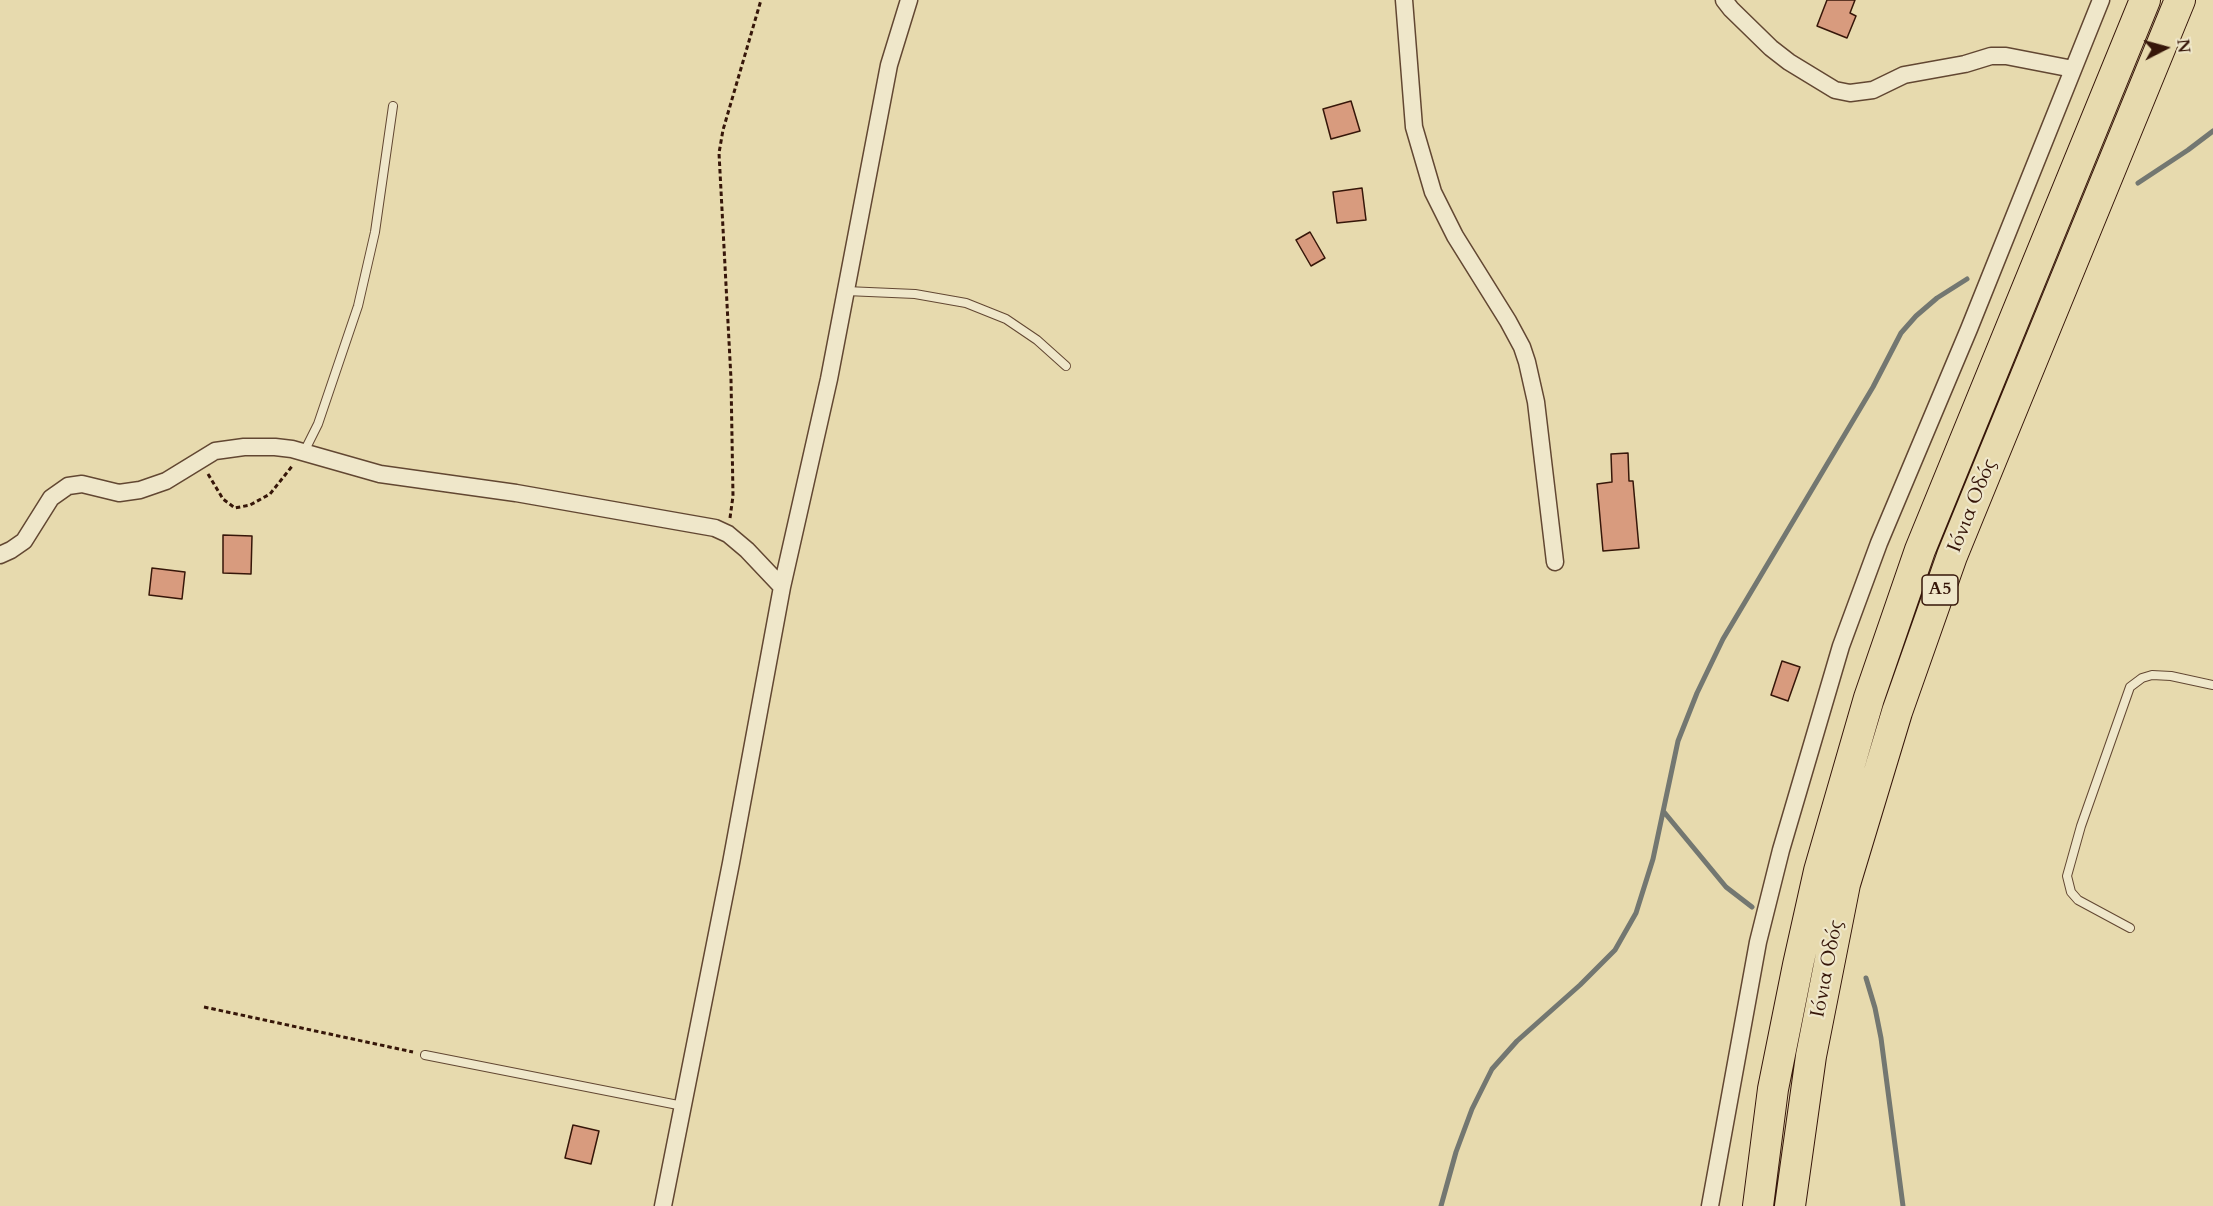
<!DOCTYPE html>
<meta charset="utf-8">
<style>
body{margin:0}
#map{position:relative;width:2213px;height:1206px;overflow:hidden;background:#e7daae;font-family:Cardo,serif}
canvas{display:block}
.north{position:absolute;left:2135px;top:18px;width:60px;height:60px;-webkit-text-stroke:4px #efe7ca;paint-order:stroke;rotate:84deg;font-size:16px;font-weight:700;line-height:24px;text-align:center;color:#361609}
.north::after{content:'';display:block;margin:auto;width:21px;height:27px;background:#361609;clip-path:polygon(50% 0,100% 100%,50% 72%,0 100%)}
</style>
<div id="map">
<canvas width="2213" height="1206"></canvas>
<div class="north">N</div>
</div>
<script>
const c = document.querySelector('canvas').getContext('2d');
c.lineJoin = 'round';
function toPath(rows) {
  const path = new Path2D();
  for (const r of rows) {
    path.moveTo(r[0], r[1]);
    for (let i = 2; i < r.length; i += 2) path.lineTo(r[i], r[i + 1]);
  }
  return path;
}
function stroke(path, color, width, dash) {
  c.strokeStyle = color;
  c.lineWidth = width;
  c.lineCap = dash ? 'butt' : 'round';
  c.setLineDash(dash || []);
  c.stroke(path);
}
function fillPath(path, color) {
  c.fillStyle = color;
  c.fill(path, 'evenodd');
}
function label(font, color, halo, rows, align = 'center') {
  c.font = font + ' Cardo,serif';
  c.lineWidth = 4.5;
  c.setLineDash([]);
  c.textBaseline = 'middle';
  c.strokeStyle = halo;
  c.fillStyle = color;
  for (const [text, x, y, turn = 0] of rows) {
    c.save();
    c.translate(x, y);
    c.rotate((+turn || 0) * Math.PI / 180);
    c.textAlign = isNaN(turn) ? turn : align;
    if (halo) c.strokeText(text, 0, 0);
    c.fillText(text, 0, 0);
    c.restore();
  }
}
stroke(toPath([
 [2138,183,2188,150,2213,131],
 [1664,812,1726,887,1752,907],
 [1866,978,1875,1008,1881,1038,1903,1206],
 [1441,1206,1456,1152,1472,1109,1492,1069,1517,1041,1580,985,1615,950,1636,913,1653,859,1678,741,1697,693,1723,639,1873,387,1901,333,1916,316,1937,298,1967,279]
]), '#737771', 5);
const building = toPath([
 [1827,0,1855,0,1850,13,1856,16,1847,38,1817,26,1827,0],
 [1351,101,1360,131,1331,139,1323,109,1351,101],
 [1362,188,1366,220,1337,223,1333,192,1362,188],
 [1310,232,1325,258,1311,266,1296,240,1310,232],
 [1628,453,1629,481,1633,481,1639,548,1603,551,1597,484,1612,482,1611,454,1628,453],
 [223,535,252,536,251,574,223,573,223,535],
 [152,568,185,572,182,599,149,595,152,568],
 [1782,661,1800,667,1788,701,1771,695,1782,661],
 [573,1125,599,1131,591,1164,565,1158,573,1125]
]);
fillPath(building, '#d89b7e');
stroke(building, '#361609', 1.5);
const lane = toPath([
 [846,291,915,294,966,303,1006,319,1037,340,1066,366],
 [304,452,318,424,358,306,375,232,393,106],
 [2130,928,2078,900,2071,892,2067,876,2081,826,2130,687,2142,678,2152,675,2171,676,2213,685],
 [425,1055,683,1106]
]);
const street = toPath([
 [1404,0,1414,127,1433,192,1455,236,1508,321,1522,347,1527,362,1536,402,1555,562],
 [1724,0,1731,9,1771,48,1789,62,1835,90,1850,93,1873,90,1904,75,1965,64,1991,56,2006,56,2073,69],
 [0,555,11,550,24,541,51,498,68,486,82,484,119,493,140,490,166,481,215,451,244,447,275,447,292,449,380,474,516,493,715,528,728,534,747,550,782,587],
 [663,1206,731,863,782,587,829,379,889,65,909,0],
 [1710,1206,1758,942,1781,850,1841,646,1879,543,1969,329,2101,0]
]);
const highway = toPath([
 [1758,1206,1773,1089,1798,965,1819,871,1869,698,1920,550,2145,0],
 [1790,1206,1811,1056,1845,884,1897,712,1952,556,1979,490,2180,0]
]);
stroke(lane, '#624732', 10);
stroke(street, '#624732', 19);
stroke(highway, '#361609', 32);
stroke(toPath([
 [208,474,223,499,235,508,250,505,270,494,293,465],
 [730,518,733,496,731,379,719,153,723,130,761,0],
 [204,1007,413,1052]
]), '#361609', 3, [4.5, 3]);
stroke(lane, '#efe7ca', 8);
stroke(street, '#efe7ca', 16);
stroke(highway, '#e7daae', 30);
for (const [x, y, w] of [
 [1940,590,36]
]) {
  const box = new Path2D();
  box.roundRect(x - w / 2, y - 15, w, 30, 4.5);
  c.fillStyle = '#efe7ca';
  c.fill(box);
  stroke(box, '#361609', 1.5);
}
label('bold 18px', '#361609', null, [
 ["Α5",1940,590]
]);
label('20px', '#361609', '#efe7ca', [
 ["Ιόνια Οδός",1973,506,-68],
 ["Ιόνια Οδός",1828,969,-79]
]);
</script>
